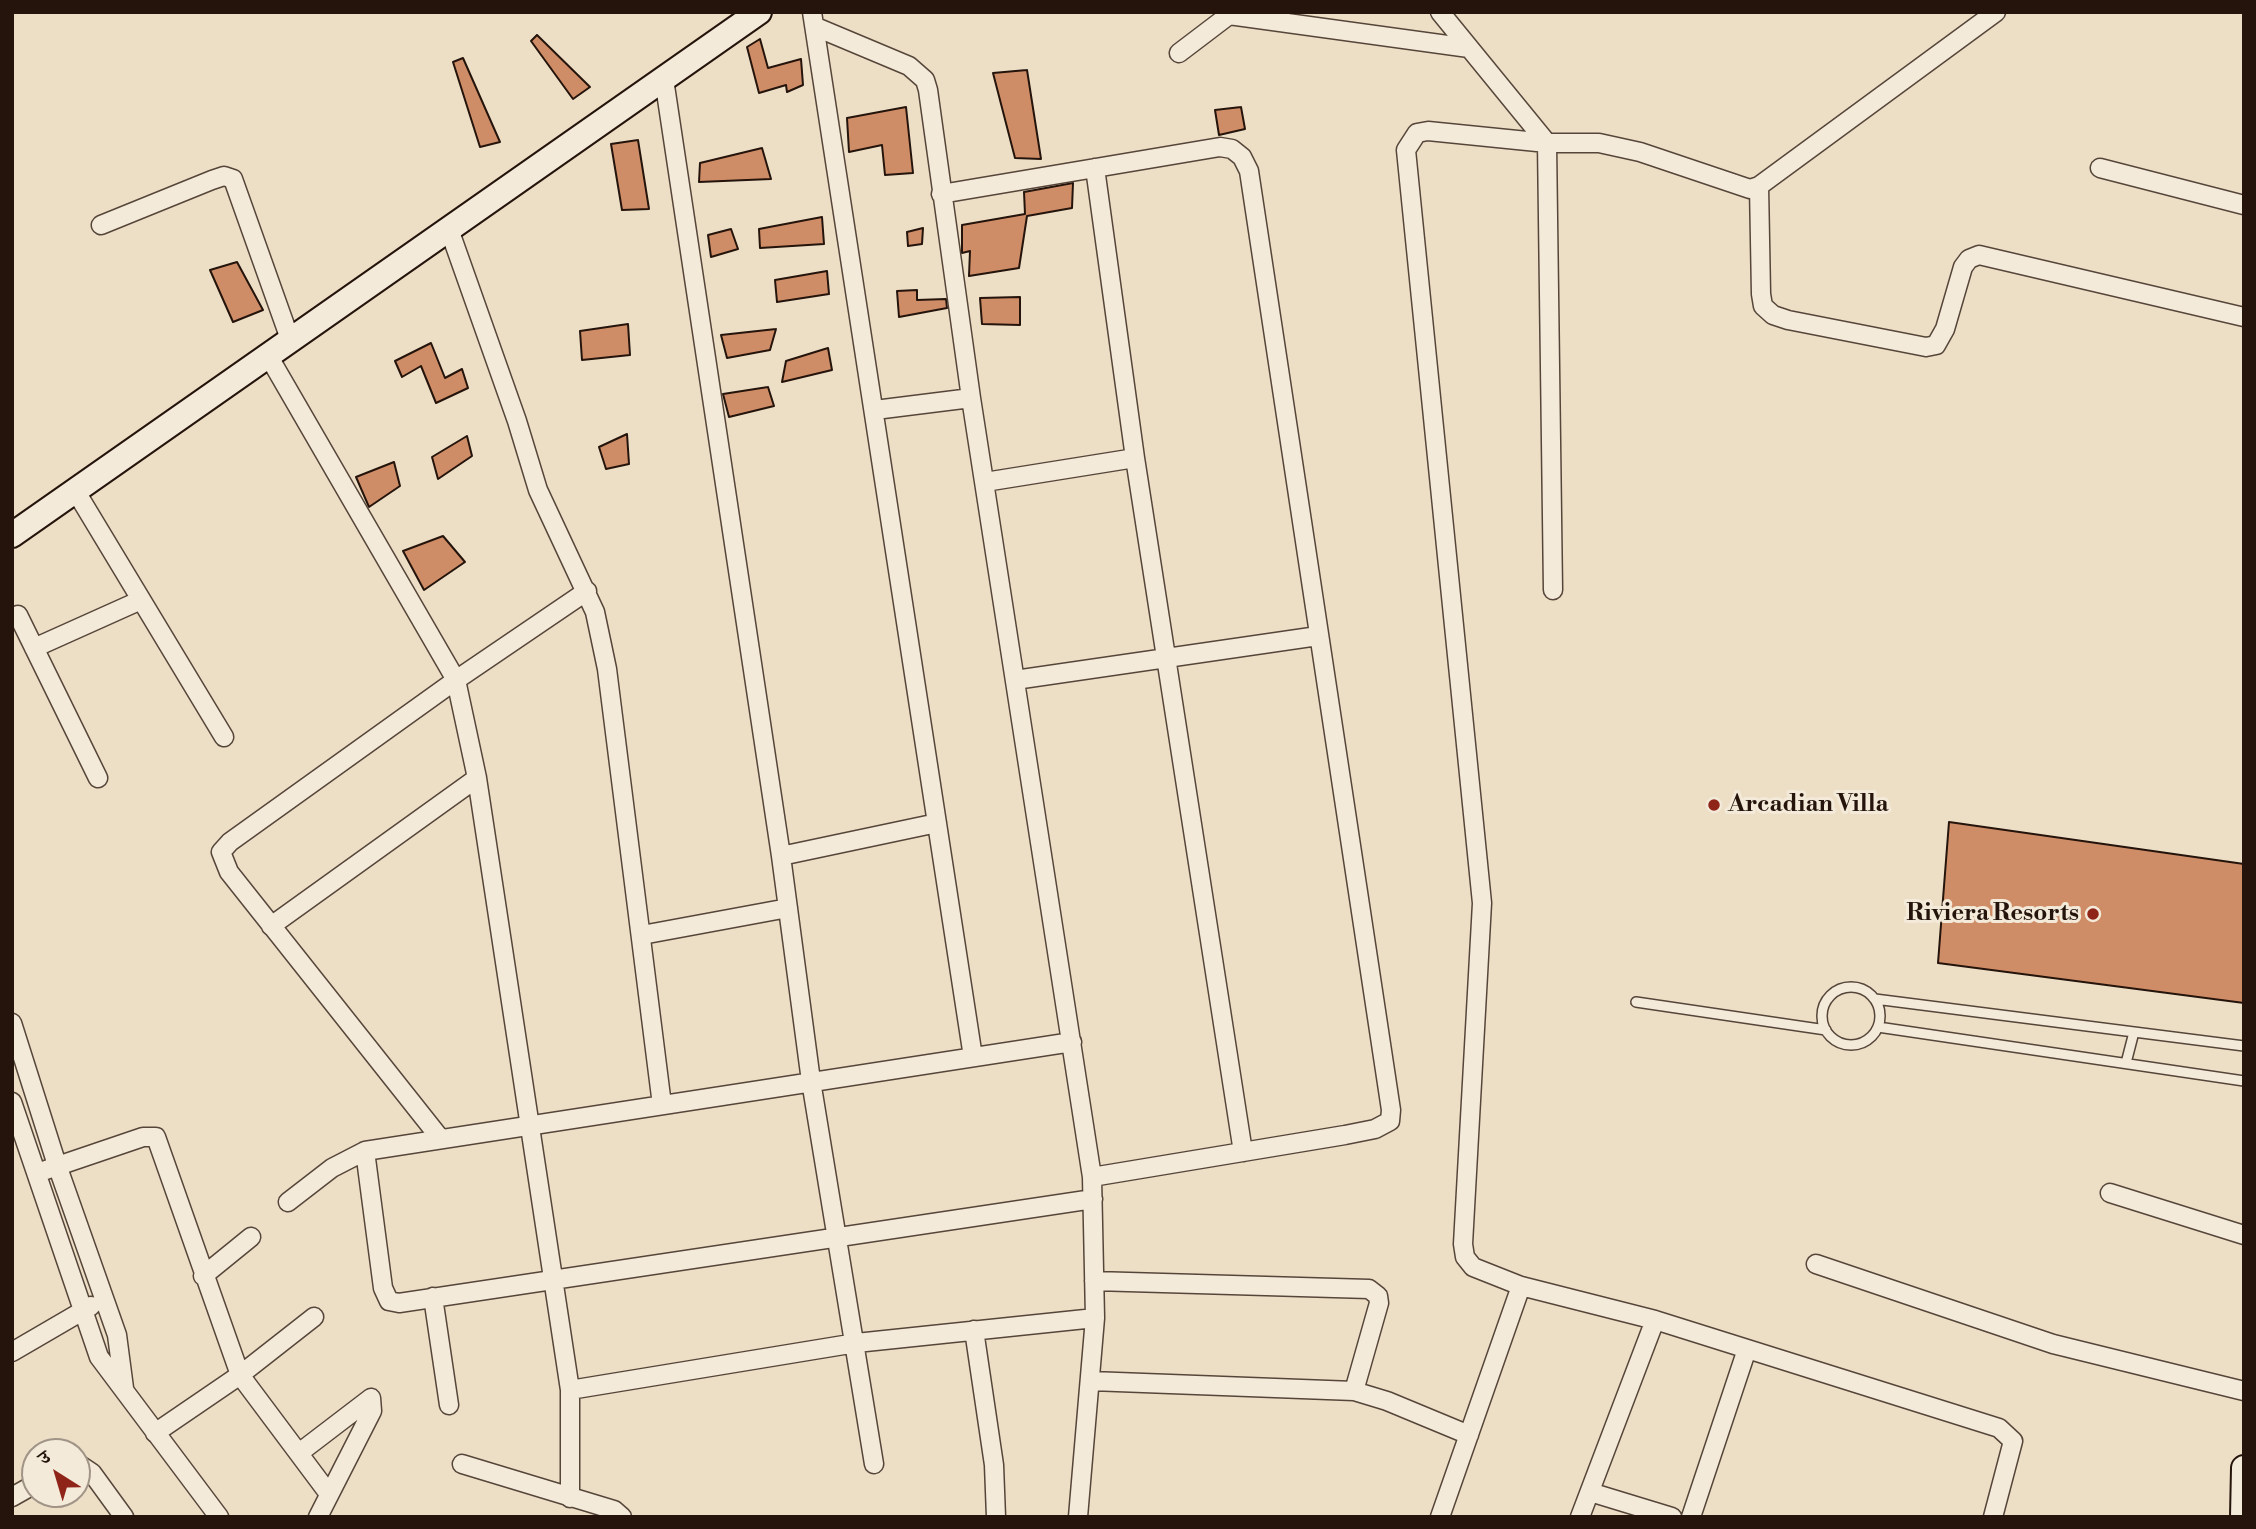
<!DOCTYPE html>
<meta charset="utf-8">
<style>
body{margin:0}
#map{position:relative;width:2256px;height:1529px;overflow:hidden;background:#eddec6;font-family:"Libre Bodoni","Noto Serif Devanagari",serif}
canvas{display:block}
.frame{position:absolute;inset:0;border:14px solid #24140b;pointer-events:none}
.north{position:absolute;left:21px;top:1438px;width:70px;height:70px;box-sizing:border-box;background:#f3eada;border:2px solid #a09487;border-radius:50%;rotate:323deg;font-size:19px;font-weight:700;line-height:28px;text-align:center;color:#24140b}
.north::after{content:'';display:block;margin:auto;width:24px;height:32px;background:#8f2418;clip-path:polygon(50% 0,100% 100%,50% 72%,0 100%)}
</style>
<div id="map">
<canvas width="2256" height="1529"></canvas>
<div class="frame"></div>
<div class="north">उ</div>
</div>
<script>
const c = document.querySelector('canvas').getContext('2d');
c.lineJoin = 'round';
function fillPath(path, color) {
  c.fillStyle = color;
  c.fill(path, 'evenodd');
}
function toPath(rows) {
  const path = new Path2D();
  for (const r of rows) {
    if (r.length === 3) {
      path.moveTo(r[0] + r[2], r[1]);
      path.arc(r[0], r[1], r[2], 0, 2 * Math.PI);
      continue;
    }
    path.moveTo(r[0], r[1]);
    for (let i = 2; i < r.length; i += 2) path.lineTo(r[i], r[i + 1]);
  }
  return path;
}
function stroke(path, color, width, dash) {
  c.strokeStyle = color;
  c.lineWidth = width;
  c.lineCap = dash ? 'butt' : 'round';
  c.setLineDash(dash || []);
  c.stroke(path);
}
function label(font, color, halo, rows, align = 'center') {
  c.font = font + ' "Libre Bodoni",serif';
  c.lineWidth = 6;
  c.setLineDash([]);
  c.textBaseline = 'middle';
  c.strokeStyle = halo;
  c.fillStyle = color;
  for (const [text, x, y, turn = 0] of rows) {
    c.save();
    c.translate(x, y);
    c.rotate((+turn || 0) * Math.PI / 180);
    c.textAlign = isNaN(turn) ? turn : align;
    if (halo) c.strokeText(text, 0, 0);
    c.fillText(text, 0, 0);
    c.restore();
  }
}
const building = toPath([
 [537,35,590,87,573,99,531,41,537,35],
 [760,39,768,68,801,59,803,85,787,92,786,85,759,93,747,47,760,39],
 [463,58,500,142,480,147,453,62,463,58],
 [1027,70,1041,159,1015,158,993,73,1027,70],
 [906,107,913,173,885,175,882,145,849,152,847,118,906,107],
 [1241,107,1245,129,1219,135,1215,110,1241,107],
 [638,140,649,209,622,210,611,144,638,140],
 [762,148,771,179,699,182,700,163,762,148],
 [1073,183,1072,208,1027,216,1019,268,969,276,970,251,962,253,962,225,1025,214,1024,192,1073,183],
 [822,217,824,244,760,248,759,229,822,217],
 [923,228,922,244,908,246,907,232,923,228],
 [731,229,738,249,711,257,708,235,731,229],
 [237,262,263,310,233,322,210,270,237,262],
 [827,271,829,294,777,302,775,280,827,271],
 [917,290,917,300,946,299,947,308,899,317,897,291,917,290],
 [1020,297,1020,325,982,324,980,298,1020,297],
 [628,324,630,355,582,360,580,331,628,324],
 [776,329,770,350,727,358,721,335,776,329],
 [431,343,445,378,462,369,468,388,436,403,421,366,402,377,395,361,431,343],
 [828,348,832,370,782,382,786,361,828,348],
 [768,387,774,406,729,417,723,394,768,387],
 [627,434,629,464,606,469,599,447,627,434],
 [467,436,472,456,438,479,432,457,467,436],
 [394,462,400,486,369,507,356,477,394,462],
 [443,536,465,562,424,590,403,551,443,536],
 [1949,822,2244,864,2244,1003,1938,963,1949,822]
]);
fillPath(building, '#cf8d67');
stroke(building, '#24140b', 2);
const lane = toPath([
 [1851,1016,29],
 [1875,999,2244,1046],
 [1636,1002,1826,1030],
 [1878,1027,2244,1081],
 [2126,1063,2134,1032]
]);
const street = toPath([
 [812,12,973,1057],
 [1440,12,1547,143,1553,590],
 [1229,15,1469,48],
 [1179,53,1233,12],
 [664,79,781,856,811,1081,874,1464],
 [1095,168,1135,458,1243,1152],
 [2100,168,2244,205],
 [1759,186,1761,294,1763,306,1773,315,1788,320,1926,347,1936,345,1945,329,1963,267,1969,259,1979,255,2244,317],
 [941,194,1220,147,1232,149,1242,157,1249,171,1391,1110,1390,1121,1375,1129,1345,1135,1092,1177],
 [101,225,212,180,224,176,233,179,291,342],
 [449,229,517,421,538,490,595,612,607,669,662,1105],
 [269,357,456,680,477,778,570,1390,856,1343,1095,1318,1092,1177,971,398,928,90,925,80,909,66,816,27],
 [875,410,971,398],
 [985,482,1135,458],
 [75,490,224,737],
 [18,615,98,778],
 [34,648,141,600],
 [1015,680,1318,636],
 [781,856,937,823],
 [271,926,477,778],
 [642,935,788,908],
 [12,1023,57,1165,117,1335,124,1388],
 [1072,1042,365,1151,383,1288,389,1301,399,1303,1093,1199],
 [12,1102,99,1357,219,1517],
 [440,1138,229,872,221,852,230,842,456,680,587,591],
 [37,1173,143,1137,156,1137,240,1375,329,1494],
 [2110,1193,2244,1235],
 [288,1202,332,1168,365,1151],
 [1816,1264,2053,1344,2244,1391],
 [203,1276,251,1237],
 [433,1297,449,1405],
 [974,1330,994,1465,996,1517],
 [12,1352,91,1306],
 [1091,1381,1354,1391,1379,1303,1378,1296,1369,1289,1094,1281],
 [570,1390,570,1498],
 [1354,1391,1387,1401,1469,1435],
 [155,1433,240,1375,314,1317],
 [299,1453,371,1398,372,1411,318,1517],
 [77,1463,92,1473,124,1517],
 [462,1464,614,1510,622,1517],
 [1590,1492,1672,1517],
 [12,1497,35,1484],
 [1078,1517,1095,1318],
 [1440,1517,1521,1286],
 [1580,1517,1655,1320],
 [1691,1517,1747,1349],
 [1993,1517,2013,1441,1999,1428,1655,1320,1521,1286,1473,1267,1465,1257,1463,1244,1482,903,1406,150,1417,133,1428,131,1547,143,1599,143,1640,152,1750,189,1759,186,1996,12]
]);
const secondary = toPath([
 [12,535,759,12],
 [2243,1517,2244,1468]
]);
stroke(lane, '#56463a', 12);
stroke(street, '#56463a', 21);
stroke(secondary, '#24140b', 28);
stroke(lane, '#f3eada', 9);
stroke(street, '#f3eada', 18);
stroke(secondary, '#f3eada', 24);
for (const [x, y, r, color] of [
 [1714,805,7,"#8f2418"],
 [2093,914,7,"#8f2418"]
]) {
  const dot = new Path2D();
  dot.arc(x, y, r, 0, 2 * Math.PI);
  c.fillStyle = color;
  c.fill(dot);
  stroke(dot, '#f3eada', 2.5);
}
label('bold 24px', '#24140b', '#f3eada', [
 ["Arcadian Villa",1728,805],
 ["Riviera Resorts",2079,914,"right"]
], 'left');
</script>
